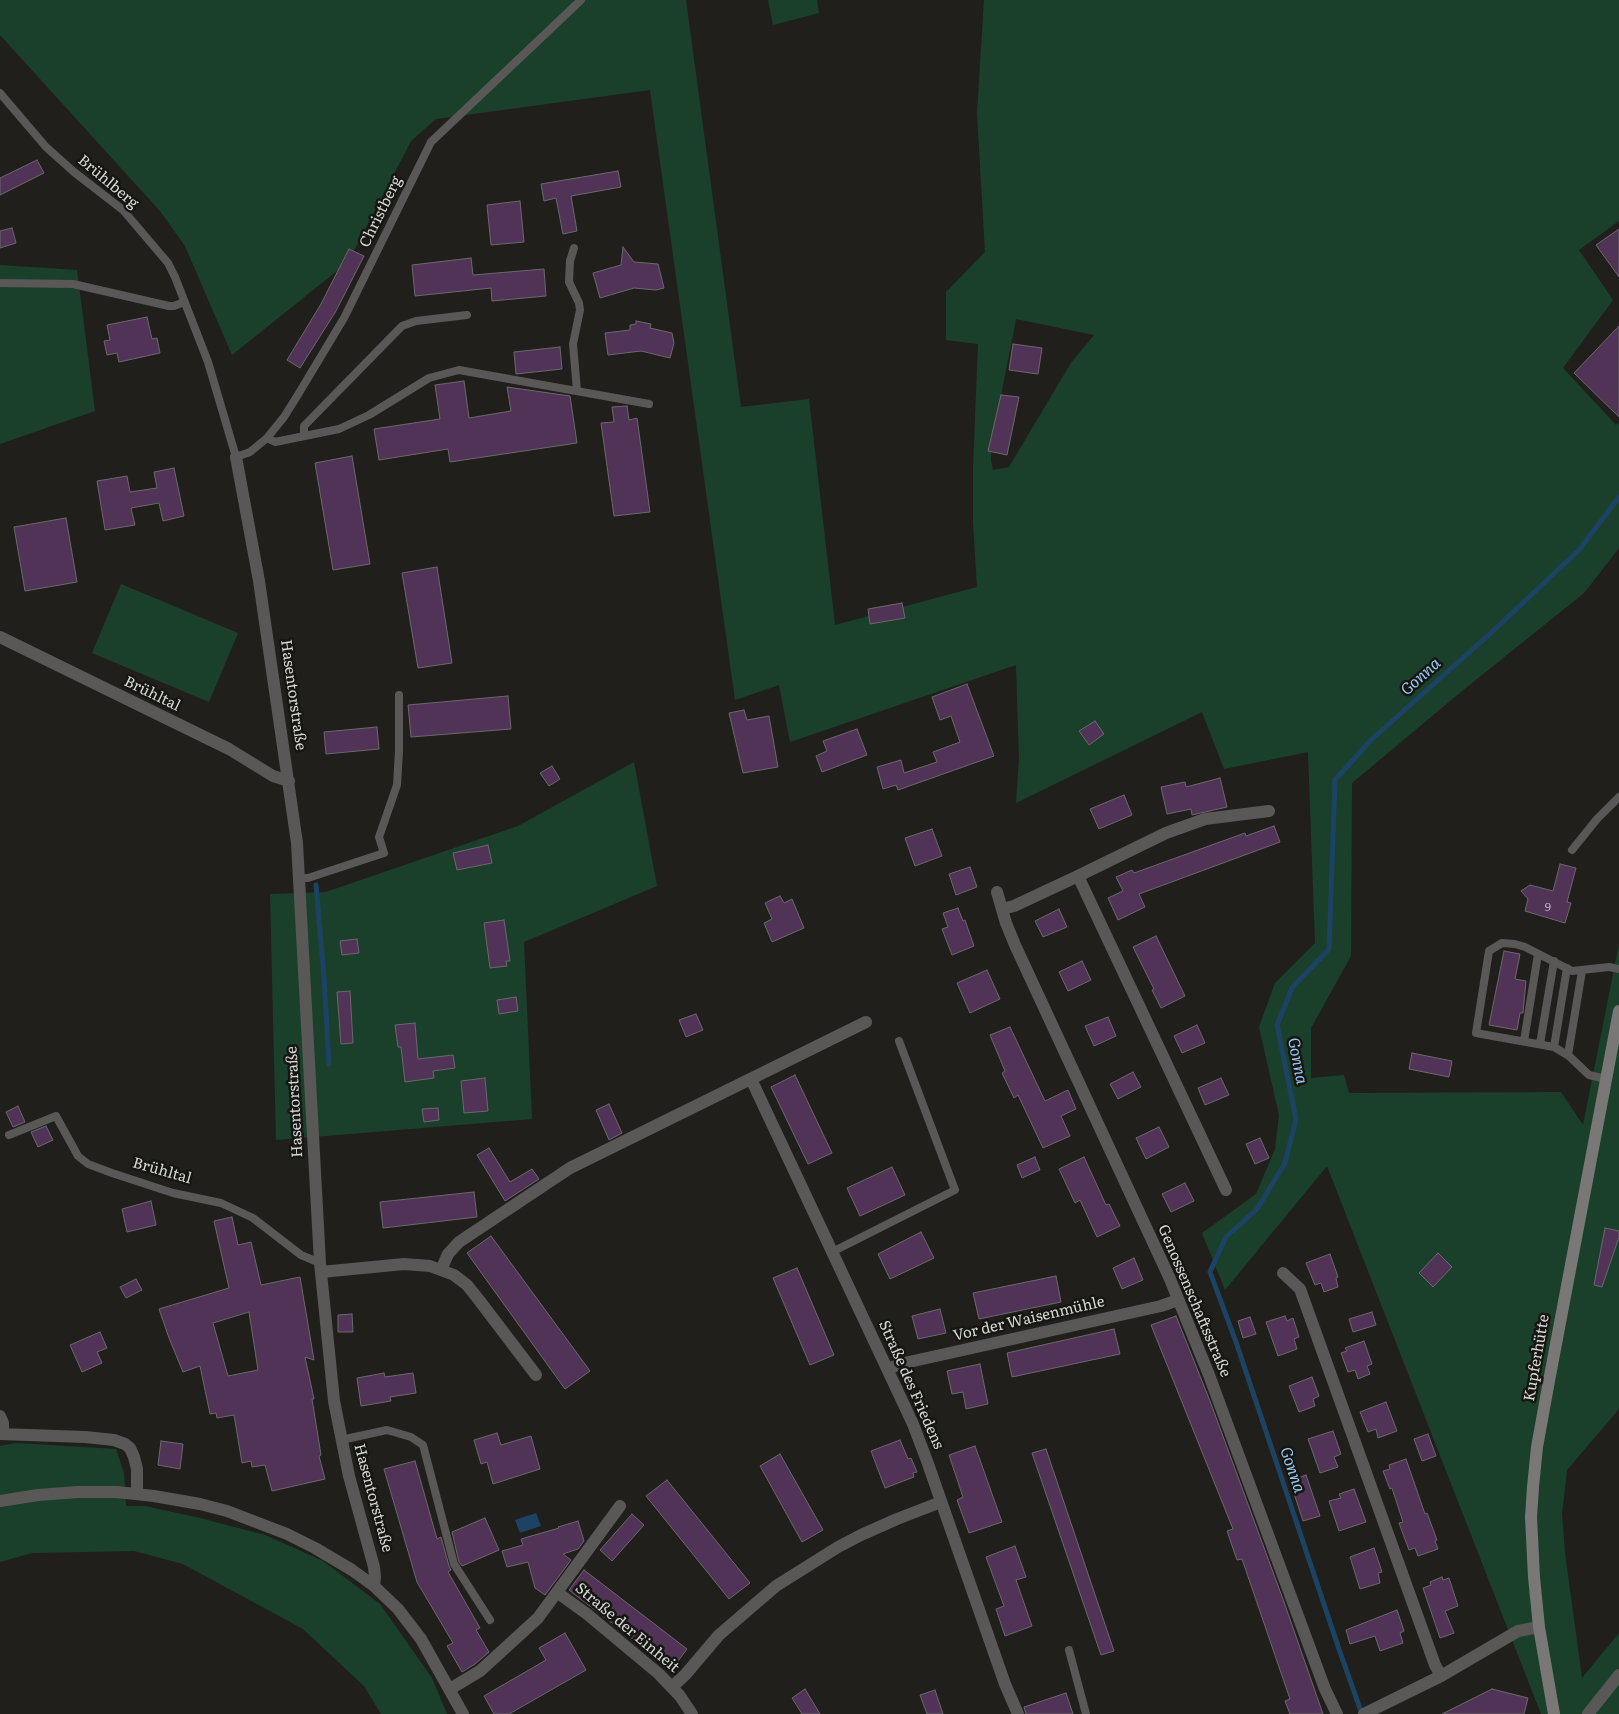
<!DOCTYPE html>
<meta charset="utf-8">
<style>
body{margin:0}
canvas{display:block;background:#201f1c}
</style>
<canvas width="1619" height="1714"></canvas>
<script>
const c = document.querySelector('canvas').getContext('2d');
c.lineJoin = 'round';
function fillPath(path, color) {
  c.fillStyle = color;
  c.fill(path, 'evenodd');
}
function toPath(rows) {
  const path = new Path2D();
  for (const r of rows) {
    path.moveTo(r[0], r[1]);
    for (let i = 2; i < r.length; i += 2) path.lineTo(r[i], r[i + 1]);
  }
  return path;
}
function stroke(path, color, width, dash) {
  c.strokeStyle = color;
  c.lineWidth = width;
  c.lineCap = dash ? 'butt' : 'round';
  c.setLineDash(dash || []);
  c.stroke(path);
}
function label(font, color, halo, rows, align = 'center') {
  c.font = font + ' Literata,serif';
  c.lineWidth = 5;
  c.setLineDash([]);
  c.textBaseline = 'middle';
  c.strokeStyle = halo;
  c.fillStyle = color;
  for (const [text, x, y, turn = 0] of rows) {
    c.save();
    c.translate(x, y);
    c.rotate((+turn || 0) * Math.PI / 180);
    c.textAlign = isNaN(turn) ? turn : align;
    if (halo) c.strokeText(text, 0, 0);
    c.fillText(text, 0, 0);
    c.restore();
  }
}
fillPath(toPath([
 [0,0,686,0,741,407,809,399,835,625,977,587,973,522,973,468,978,344,946,340,946,292,985,252,977,113,984,0,1619,0,1619,221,1579,250,1613,300,1563,368,1616,425,1619,423,1619,548,1584,593,1462,691,1352,783,1351,956,1311,1028,1311,1078,1344,1075,1349,1093,1561,1092,1583,1125,1619,944,1619,1409,1567,1470,1562,1514,1565,1553,1582,1678,1619,1633,1619,1714,1541,1714,1327,1166,1225,1290,1202,1233,1256,1194,1275,1149,1279,1115,1259,1027,1275,983,1315,943,1308,752,1224,769,1202,712,1016,803,1019,760,1016,665,790,742,779,685,735,700,650,90,436,119,411,141,348,262,232,355,185,246,160,211,0,35],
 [1016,319,1094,335,1071,363,1009,467,993,470,991,461,991,446],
 [768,0,817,0,819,13,773,25],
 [0,265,77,270,95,411,0,444],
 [121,584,238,633,209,702,92,653],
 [634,762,657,886,524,942,532,1119,276,1140,270,894,326,892,518,826],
 [16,1443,116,1449,124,1473,126,1506,145,1506,200,1518,265,1535,323,1561,380,1604,432,1678,447,1714,381,1714,364,1686,303,1629,183,1564,134,1551,32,1553,0,1562,0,1446]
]), '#1a402c');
fillPath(toPath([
 [536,1513,541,1526,520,1533,515,1520]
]), '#1d4364');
stroke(toPath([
 [316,885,324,977,329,1064],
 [1362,1714,1340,1652,1236,1342,1210,1272,1226,1237,1257,1209,1285,1163,1296,1119,1277,1025,1292,988,1329,949,1335,780,1371,740,1493,631,1579,550,1619,497]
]), '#1d4364', 5);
const building = toPath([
 [37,160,44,173,0,195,0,178,37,160],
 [618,171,621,187,571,196,577,231,563,234,556,198,544,201,541,184,618,171],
 [520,201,524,242,491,245,487,205,520,201],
 [12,228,16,243,0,248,0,231,12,228],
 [1619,229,1619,277,1596,245,1619,229],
 [623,247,634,262,658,264,664,288,656,290,634,288,600,298,593,273,621,265,623,247],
 [349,249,364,256,336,311,300,368,287,360,321,304,349,249],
 [471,258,473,275,544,269,546,296,492,301,491,288,415,296,412,265,471,258],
 [147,317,152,339,157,338,160,353,119,362,117,353,107,355,104,341,110,340,107,325,147,317],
 [636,321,651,324,650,328,672,333,674,343,670,358,641,351,608,355,605,333,630,330,630,325,636,324,636,321],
 [1619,326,1619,417,1574,373,1619,326],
 [1013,344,1042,348,1038,374,1009,370,1013,344],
 [560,347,562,369,516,374,514,352,560,347],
 [464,381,469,418,511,411,507,387,570,396,577,443,450,462,448,449,379,460,374,429,440,419,435,385,464,381],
 [1001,395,1019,397,1007,455,988,451,1001,395],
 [627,406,629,420,637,418,650,512,614,516,601,423,614,422,612,407,627,406],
 [352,456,370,564,333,570,315,463,352,456],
 [174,468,184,516,163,521,159,503,131,508,135,525,105,530,97,481,127,476,130,492,157,488,154,472,174,468],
 [66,518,77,582,25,591,14,527,66,518],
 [437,567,452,663,418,668,402,573,437,567],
 [902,603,905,618,870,624,868,609,902,603],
 [967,684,994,756,898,790,896,785,883,789,877,767,901,760,904,773,937,762,933,752,960,742,951,716,940,720,932,697,967,684],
 [508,696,511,729,411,737,408,705,508,696],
 [744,710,747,720,769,716,778,767,743,773,729,713,744,710],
 [1095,721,1104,734,1089,745,1079,731,1095,721],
 [377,727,379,749,326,754,324,732,377,727],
 [857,729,867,755,822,772,816,756,827,751,823,741,857,729],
 [552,766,560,779,549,786,540,773,552,766],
 [1220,778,1227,807,1192,815,1191,809,1167,814,1161,787,1185,782,1186,787,1220,778],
 [1124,795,1132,815,1099,829,1090,809,1124,795],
 [1274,826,1280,842,1139,894,1145,907,1118,920,1108,898,1123,891,1116,877,1132,870,1134,873,1245,833,1246,836,1274,826],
 [932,829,942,856,915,866,905,838,932,829],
 [488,845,492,863,457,870,453,853,488,845],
 [1560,864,1576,868,1567,902,1571,903,1565,923,1525,911,1528,899,1521,891,1530,885,1553,891,1560,864],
 [970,867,977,887,956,895,949,874,970,867],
 [780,896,784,903,792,899,804,928,772,942,764,923,772,919,765,903,780,896],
 [958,908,963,921,965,920,974,946,952,955,942,929,948,927,943,913,958,908],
 [1059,909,1067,927,1043,937,1035,921,1059,909],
 [504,920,510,961,506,961,507,966,490,968,484,923,504,920],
 [1156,936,1185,996,1161,1008,1152,990,1154,989,1133,947,1156,936],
 [357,939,359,953,342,955,340,941,357,939],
 [1504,951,1520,954,1515,979,1526,981,1523,1013,1520,1013,1517,1030,1489,1025,1504,951],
 [1082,961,1091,980,1068,991,1059,972,1082,961],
 [987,970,1000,999,970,1013,957,983,987,970],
 [350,991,353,1043,341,1044,337,992,350,991],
 [516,997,518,1011,499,1014,497,1000,516,997],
 [696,1014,703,1030,686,1037,679,1020,696,1014],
 [1108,1017,1116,1036,1094,1046,1085,1026,1108,1017],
 [415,1023,418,1059,453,1055,455,1068,433,1071,434,1078,405,1082,401,1047,398,1047,395,1025,415,1023],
 [1197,1025,1205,1043,1182,1053,1174,1036,1197,1025],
 [1010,1027,1045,1101,1068,1090,1076,1109,1061,1116,1070,1136,1043,1148,1018,1095,1014,1098,1002,1073,1005,1071,990,1035,1010,1027],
 [1412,1053,1452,1061,1449,1077,1409,1069,1412,1053],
 [1133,1072,1141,1087,1118,1099,1110,1084,1133,1072],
 [795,1075,832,1153,808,1164,771,1087,795,1075],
 [485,1078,488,1111,464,1113,461,1081,485,1078],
 [1221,1078,1229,1095,1205,1105,1198,1088,1221,1078],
 [609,1104,622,1133,609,1140,596,1110,609,1104],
 [18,1106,25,1122,13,1127,6,1112,18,1106],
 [438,1108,439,1120,424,1122,422,1109,438,1108],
 [46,1126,53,1140,38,1147,31,1132,46,1126],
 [1159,1127,1169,1147,1146,1159,1136,1138,1159,1127],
 [1260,1138,1269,1158,1255,1164,1246,1144,1260,1138],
 [489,1148,510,1182,532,1169,539,1179,505,1201,477,1155,489,1148],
 [1035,1157,1040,1170,1022,1178,1017,1165,1035,1157],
 [1084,1157,1106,1205,1109,1204,1120,1226,1097,1237,1080,1200,1075,1203,1059,1169,1084,1157],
 [892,1167,905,1195,860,1216,847,1188,892,1167],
 [1185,1183,1194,1201,1171,1212,1162,1194,1185,1183],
 [474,1192,477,1217,383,1228,380,1202,474,1192],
 [151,1201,156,1225,127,1232,122,1209,151,1201],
 [232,1217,238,1245,251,1242,261,1285,300,1277,314,1360,305,1357,314,1399,312,1399,321,1455,319,1456,325,1479,272,1491,265,1465,252,1467,251,1461,242,1463,234,1415,217,1418,216,1413,210,1414,200,1366,183,1372,169,1338,159,1309,229,1288,214,1221,232,1217],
 [249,1312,258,1370,228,1376,213,1323,249,1312],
 [1605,1228,1619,1231,1619,1237,1602,1287,1594,1285,1605,1228],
 [921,1232,934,1258,890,1279,878,1254,921,1232],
 [491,1236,590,1371,565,1389,467,1253,491,1236],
 [1438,1253,1452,1267,1433,1287,1419,1273,1438,1253],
 [1330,1254,1338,1277,1336,1278,1338,1287,1324,1292,1321,1283,1315,1285,1306,1263,1330,1254],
 [1134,1258,1143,1280,1122,1289,1113,1268,1134,1258],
 [797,1268,834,1355,810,1365,773,1278,797,1268],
 [1056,1276,1061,1302,979,1319,973,1293,1056,1276],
 [136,1279,142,1290,126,1298,120,1287,136,1279],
 [940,1309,946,1333,918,1339,912,1316,940,1309],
 [1372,1312,1376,1325,1353,1332,1349,1319,1372,1312],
 [352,1314,353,1332,338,1332,338,1315,352,1314],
 [1176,1316,1210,1401,1284,1602,1323,1714,1290,1714,1285,1701,1290,1699,1242,1559,1237,1560,1227,1531,1233,1529,1151,1325,1176,1316],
 [1285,1316,1287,1321,1293,1318,1299,1337,1294,1339,1297,1349,1278,1356,1266,1322,1285,1316],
 [1250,1317,1256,1334,1243,1338,1238,1321,1250,1317],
 [1114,1329,1120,1354,1012,1377,1007,1353,1114,1329],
 [100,1332,107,1348,97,1352,102,1363,82,1372,70,1345,100,1332],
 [1364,1341,1372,1364,1367,1366,1370,1374,1358,1379,1355,1370,1348,1372,1341,1353,1347,1351,1345,1348,1364,1341],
 [980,1364,988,1404,966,1409,963,1392,952,1394,947,1371,980,1364],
 [384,1373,385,1377,413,1373,416,1393,390,1397,391,1401,361,1406,357,1378,384,1373],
 [1312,1377,1319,1396,1313,1399,1315,1406,1299,1412,1289,1386,1312,1377],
 [1386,1402,1397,1431,1378,1438,1376,1429,1368,1432,1360,1412,1386,1402],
 [1333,1431,1341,1454,1334,1457,1338,1467,1320,1473,1308,1439,1333,1431],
 [497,1433,501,1445,531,1436,540,1469,493,1484,487,1462,481,1464,474,1440,497,1433],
 [1428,1434,1436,1456,1422,1461,1414,1439,1428,1434],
 [900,1440,908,1459,911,1458,917,1472,913,1473,914,1477,885,1488,871,1451,900,1440],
 [161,1441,183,1444,180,1469,158,1465,161,1441],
 [975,1446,1002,1522,969,1533,957,1500,963,1497,949,1455,975,1446],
 [1046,1449,1114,1651,1101,1655,1032,1453,1046,1449],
 [780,1454,823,1530,802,1542,760,1466,780,1454],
 [1406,1459,1425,1514,1427,1513,1437,1540,1435,1541,1438,1549,1418,1556,1415,1548,1409,1550,1399,1523,1403,1522,1392,1488,1390,1489,1383,1471,1390,1469,1389,1465,1406,1459],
 [415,1461,437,1539,441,1537,449,1566,451,1570,448,1572,480,1628,476,1630,489,1652,475,1664,462,1672,447,1646,453,1643,417,1582,384,1469,415,1461],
 [1306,1475,1320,1516,1303,1521,1290,1481,1306,1475],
 [667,1480,750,1583,729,1599,646,1496,667,1480],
 [1354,1489,1366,1522,1339,1531,1329,1501,1341,1498,1339,1494,1354,1489],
 [632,1514,644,1525,612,1561,600,1550,632,1514],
 [485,1518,499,1550,462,1566,459,1562,452,1532,485,1518],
 [578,1521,584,1541,578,1549,563,1554,571,1560,545,1595,535,1588,528,1562,507,1567,502,1551,523,1545,521,1539,559,1528,558,1527,578,1521],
 [1015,1546,1026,1577,1016,1580,1032,1626,1005,1636,996,1609,1004,1606,986,1557,1015,1546],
 [1374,1548,1382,1572,1378,1573,1380,1583,1360,1589,1350,1557,1374,1548],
 [584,1570,687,1649,672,1669,569,1590,584,1570],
 [1442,1577,1443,1580,1449,1578,1458,1606,1445,1611,1454,1633,1440,1638,1423,1588,1431,1585,1430,1582,1442,1577],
 [1397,1610,1404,1631,1400,1633,1403,1643,1380,1651,1375,1636,1350,1644,1346,1630,1397,1610],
 [565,1633,586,1670,509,1714,494,1714,484,1696,546,1660,539,1648,565,1633],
 [805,1689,820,1714,802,1714,792,1698,805,1689],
 [1492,1689,1528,1698,1524,1714,1442,1714,1492,1689],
 [935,1690,943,1714,927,1714,920,1695,935,1690],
 [1066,1693,1073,1714,1026,1714,1024,1707,1066,1693]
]);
fillPath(building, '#513358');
stroke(building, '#6a686a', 1);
stroke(toPath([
 [0,93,46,147,74,172,123,210,168,263,175,277,208,362,236,457,250,452,267,438,284,417,299,393,344,318,431,142,581,0],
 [574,248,570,261,569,282,579,303,580,310,573,344,577,391],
 [0,283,73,284,169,306,174,306,184,302],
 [304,436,304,426,402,326,416,321,467,315],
 [267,438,275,442,339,429,369,415,429,378,459,370,649,404],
 [1572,850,1597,819,1619,797],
 [300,878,308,878,384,853,379,837,397,785,399,751,399,695],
 [1524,1041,1538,954],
 [1540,1044,1554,961],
 [1554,1047,1567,968],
 [1568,1055,1582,971],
 [1606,1079,1589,1075,1569,1056,1554,1047,1476,1033,1489,951,1502,943,1515,944,1525,947,1572,971,1609,967,1619,969],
 [9,1135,56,1116,78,1156,88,1164,112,1173,173,1193,221,1203,253,1218,301,1255,320,1263],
 [832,1252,955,1190,899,1041],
 [341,1440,387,1430,411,1437,423,1445,454,1564,490,1620],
 [1069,1650,1086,1714]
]), '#595857', 8);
stroke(toPath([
 [236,457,259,581,297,843,320,1263,334,1401,349,1476,374,1567,375,1577,374,1586],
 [0,637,229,749,273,776,289,781],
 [1078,876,1166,833,1205,819,1269,811],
 [997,892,1006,923,1015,945,1170,1279,1209,1375,1325,1689,1337,1714],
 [1002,909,1014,906,1078,876,1226,1190],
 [751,1079,913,1424,927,1461,1005,1684,1018,1714],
 [441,1270,448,1254,459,1242,570,1168,866,1022],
 [321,1272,404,1264,430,1266,454,1275,467,1285,479,1300,536,1375],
 [1283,1273,1300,1289,1435,1665,1441,1676],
 [888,1369,900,1364,1161,1306,1178,1300],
 [0,1416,3,1423,3,1433],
 [0,1434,85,1437,114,1440,125,1444,130,1448,134,1457,137,1469,137,1494],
 [0,1501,38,1495,78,1492,117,1492,154,1496,200,1504,227,1511,287,1534,315,1548,352,1570,374,1586,398,1609,421,1639,463,1714],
 [558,1593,587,1614,659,1674,680,1696,692,1714],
 [672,1687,685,1675,719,1635,776,1586,838,1547,861,1535,897,1519,941,1502],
 [450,1689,480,1671,538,1618,620,1506],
 [1364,1714,1441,1676,1518,1631,1539,1627],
 [1588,1714,1619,1675]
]), '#595857', 12);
stroke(toPath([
 [1554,1714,1539,1627,1534,1577,1531,1517,1533,1487,1537,1447,1549,1381,1619,1011]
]), '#797876', 12);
label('12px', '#b6aeb6', null, [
 ["9",1548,907]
]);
label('15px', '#d7d7d5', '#161613', [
 ["Brühlberg",108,182,40],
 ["Christberg",381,212,-64],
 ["Brühltal",152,694,26],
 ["Hasentorstraße",293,695,82],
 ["Hasentorstraße",295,1102,-93],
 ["Brühltal",162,1171,16],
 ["Genossenschaftsstraße",1194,1301,67],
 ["Vor der Waisenmühle",1029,1319,-13],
 ["Kupferhütte",1537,1358,-80],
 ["Straße des Friedens",911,1385,66],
 ["Hasentorstraße",373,1498,75],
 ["Straße der Einheit",627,1628,40]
]);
label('italic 16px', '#98c9f5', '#161613', [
 ["Gonna",1421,677,-42],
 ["Gonna",1297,1061,79],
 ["Gonna",1292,1470,71]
]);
</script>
